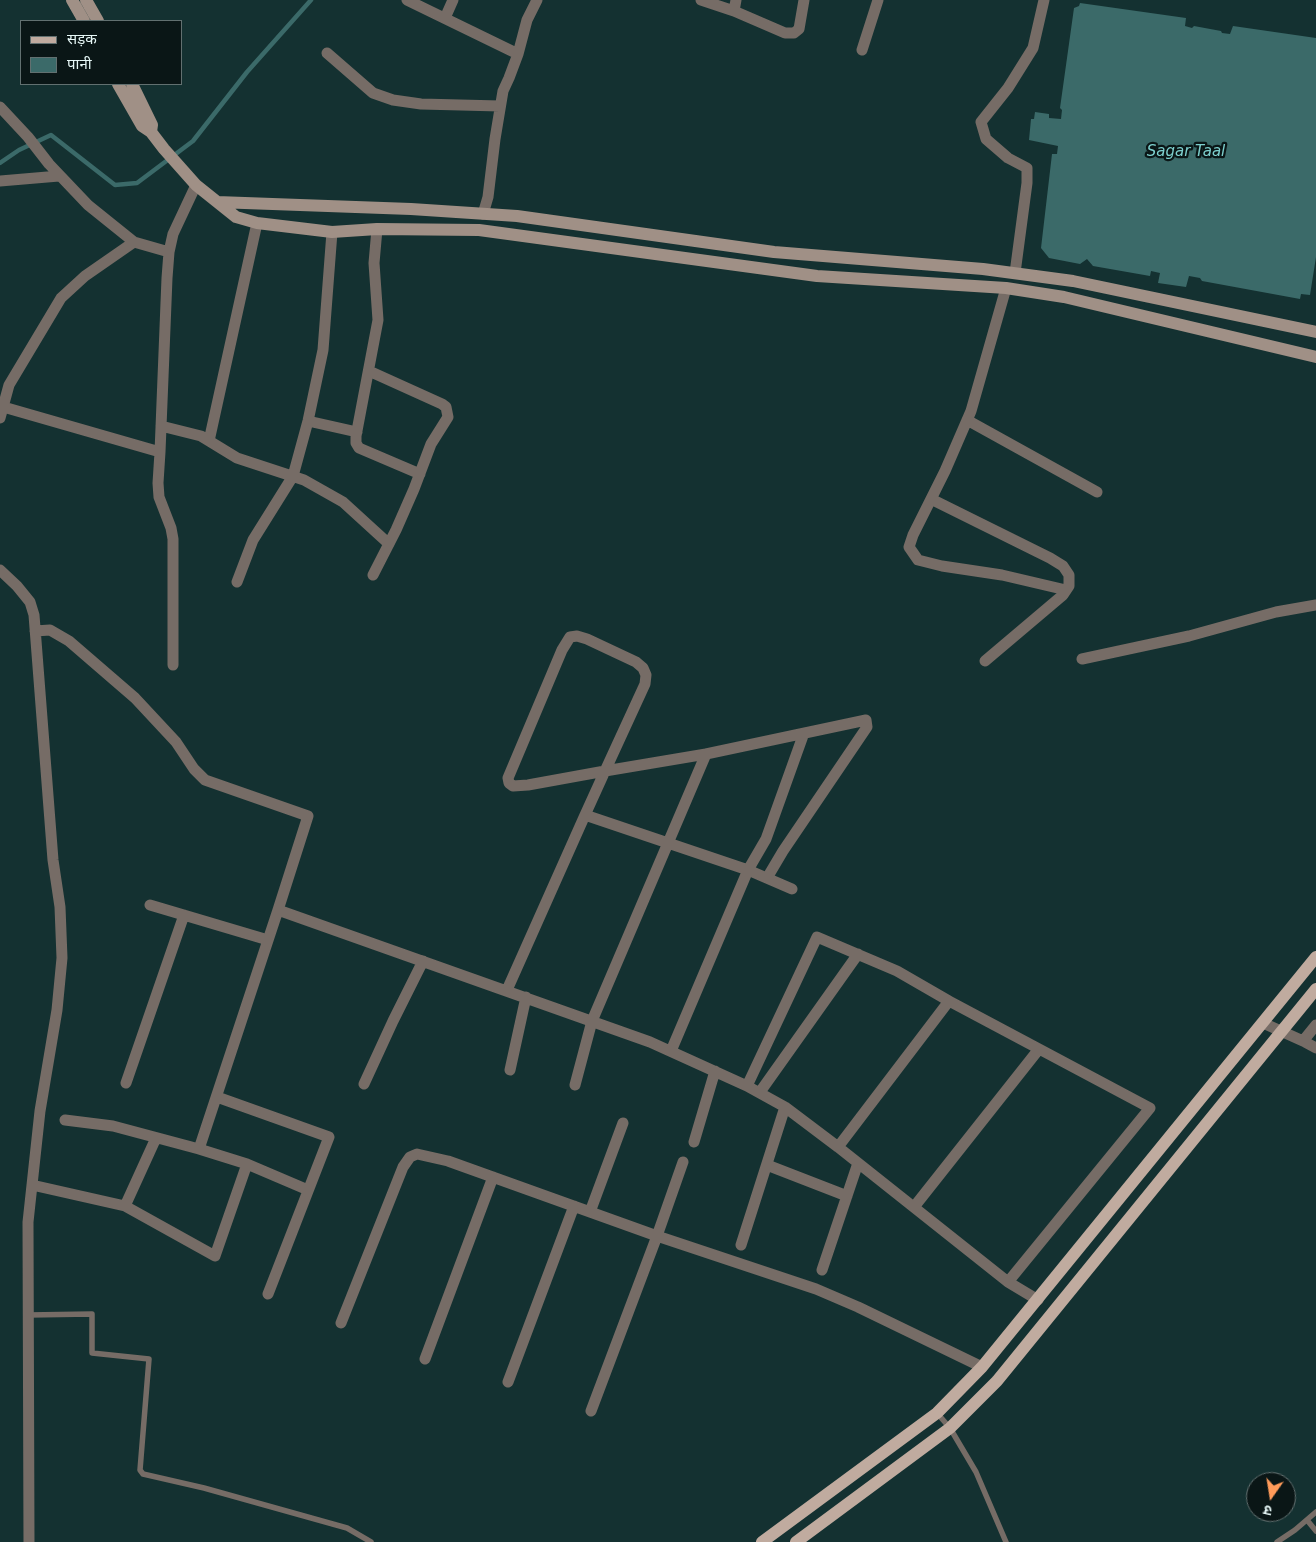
<!DOCTYPE html>
<meta charset="utf-8">
<style>
body{margin:0}
#map{position:relative;width:1316px;height:1542px;overflow:hidden;background:#143131;font-family:"DejaVu Sans","Noto Sans Devanagari",sans-serif}
canvas{display:block}
.legend{position:absolute;left:20px;top:20px;width:162px;height:65px;box-sizing:border-box;background:#0a1616;border:1px solid #627070;margin:0;padding:6px 9px;list-style:none;font-size:15px;color:#e7f8f7}
.legend li{display:flex;align-items:center;gap:10px;height:25px}
.legend b{width:25px;border:1px solid #627070}
.north{position:absolute;left:1246px;top:1472px;width:50px;height:50px;box-sizing:border-box;background:#0a1616;border:1px solid #627070;border-radius:50%;rotate:193deg;font-size:14px;font-weight:700;line-height:20px;text-align:center;color:#e7f8f7}
.north::after{content:'';display:block;margin:auto;width:18px;height:22px;background:#ff9b5a;clip-path:polygon(50% 0,100% 100%,50% 72%,0 100%)}
</style>
<div id="map">
<canvas width="1316" height="1542"></canvas>
<ul class="legend">
<li><b style="height:6px;background:#c0ab9f"></b>सड़क</li>
<li><b style="height:14px;background:#3b6a69"></b>पानी</li>
</ul>
<div class="north">उ</div>
</div>
<script>
const c = document.querySelector('canvas').getContext('2d');
c.lineJoin = 'round';
function fillPath(path, color) {
  c.fillStyle = color;
  c.fill(path, 'evenodd');
}
function toPath(rows) {
  const path = new Path2D();
  for (const r of rows) {
    path.moveTo(r[0], r[1]);
    for (let i = 2; i < r.length; i += 2) path.lineTo(r[i], r[i + 1]);
  }
  return path;
}
function stroke(path, color, width, dash) {
  c.strokeStyle = color;
  c.lineWidth = width;
  c.lineCap = dash ? 'butt' : 'round';
  c.setLineDash(dash || []);
  c.stroke(path);
}
function label(font, color, halo, rows, align = 'center') {
  c.font = font + ' "DejaVu Sans",sans-serif';
  c.lineWidth = 4.5;
  c.setLineDash([]);
  c.textBaseline = 'middle';
  c.strokeStyle = halo;
  c.fillStyle = color;
  for (const [text, x, y, turn = 0] of rows) {
    c.save();
    c.translate(x, y);
    c.rotate((+turn || 0) * Math.PI / 180);
    c.textAlign = isNaN(turn) ? turn : align;
    if (halo) c.strokeText(text, 0, 0);
    c.fillText(text, 0, 0);
    c.restore();
  }
}
fillPath(toPath([
 [1080,3,1186,18,1185,26,1192,28,1194,26,1221,31,1222,33,1230,34,1233,26,1316,38,1316,257,1310,295,1301,294,1300,299,1202,281,1200,278,1189,276,1186,287,1158,283,1160,273,1151,271,1150,276,1093,266,1087,259,1080,264,1049,258,1041,248,1052,154,1057,154,1058,146,1029,140,1031,119,1034,119,1035,112,1049,114,1049,118,1061,119,1062,110,1060,108,1074,8,1079,6]
]), '#3b6a69');
stroke(toPath([
 [0,163,19,150,51,135,115,185,137,183,193,141,247,72,311,0]
]), '#3b6a69', 4.5);
stroke(toPath([
 [28,1315,92,1314,92,1353,149,1359,140,1470,143,1474,204,1488,347,1528,371,1542],
 [937,1413,950,1428,976,1472,1006,1542],
 [1307,1520,1316,1531],
 [1277,1542,1295,1530,1316,1512]
]), '#766c66', 5.5);
stroke(toPath([
 [407,0,518,54],
 [701,0,734,11,736,0],
 [734,11,785,33,794,33,799,29,804,0],
 [445,18,453,0],
 [862,50,878,0],
 [327,53,373,93,393,100,421,104,500,106],
 [0,107,28,137,49,164,88,205,134,242,169,252],
 [0,181,59,176],
 [483,214,488,197,495,139,503,91,509,78,518,54,527,20,537,0],
 [377,229,374,263,378,320,356,436,356,443,359,448,420,474],
 [1015,273,1027,183,1027,168,1008,158,986,139,981,122,1008,88,1033,48,1044,0],
 [1006,288,971,411,945,471,913,535,909,547,918,560,942,566,1002,575,1066,590],
 [369,371,442,404,446,407,448,417,431,444,414,489,396,530,373,575],
 [0,406,160,452],
 [0,418,9,385,61,298,85,276,134,242],
 [967,420,1097,492],
 [308,421,357,432],
 [161,426,201,436,237,458,304,480,343,502,389,544],
 [209,441,257,223],
 [931,499,1050,558,1063,566,1069,575,1069,586,1063,595,985,661],
 [0,570,17,586,30,602,34,615,53,860,60,907,62,958,57,1010,40,1111,28,1222,29,1542],
 [237,582,253,540,293,476,308,421,323,350,332,232],
 [35,631,50,630,69,641,135,698,176,742,194,769,205,780,308,816,278,910,199,1149],
 [577,636,587,639,636,662,643,668,646,675,645,684,605,771,528,785,513,786,509,783,508,778,562,650,570,637,577,636],
 [1082,659,1189,636,1276,612,1316,605],
 [173,665,173,539,171,528,159,497,158,483,160,452,167,278,169,252,173,234,196,185],
 [585,815,605,771,706,754],
 [792,889,748,870,766,839,804,733],
 [150,905,268,940],
 [278,910,650,1042,747,1086,785,1107,838,1147,1008,1282,1038,1300],
 [507,990,585,815,748,870,671,1051],
 [1263,1023,1303,1041,1316,1048],
 [1303,1041,1316,1025],
 [510,1070,526,997],
 [126,1083,184,915],
 [364,1084,393,1021,423,961],
 [575,1085,592,1021,706,754,866,720,867,727,783,851,767,878],
 [747,1086,817,937,897,971,949,1001],
 [760,1092,858,954],
 [217,1097,329,1137,268,1294],
 [65,1120,113,1126,199,1149,247,1164,308,1190],
 [694,1142,715,1071],
 [838,1147,949,1001,1150,1108,1008,1282],
 [767,1165,847,1196],
 [32,1185,125,1206,156,1138],
 [125,1206,215,1256,247,1164],
 [914,1207,1039,1049],
 [590,1212,623,1123],
 [741,1245,785,1107],
 [822,1270,858,1163],
 [341,1323,403,1167,410,1157,417,1154,448,1161,657,1236,816,1289,858,1307,982,1367],
 [425,1359,493,1177],
 [508,1382,574,1206],
 [591,1411,657,1236,683,1162]
]), '#766c66', 11);
stroke(toPath([
 [72,0,84,21],
 [86,0,98,21],
 [118,84,142,126,151,132,164,149,196,185,236,217,257,223,332,232,377,229,479,230,817,276,1006,288,1064,297,1316,357],
 [132,84,152,125,151,132],
 [217,202,411,209,517,216,774,252,983,269,1073,281,1316,332]
]), '#a09086', 12);
stroke(toPath([
 [762,1542,937,1413,982,1367,1316,957],
 [796,1542,950,1428,997,1381,1316,989]
]), '#c0ab9f', 12);
label('italic 15px', '#7dcfcd', '#0a1616', [
 ["Sagar Taal",1186,152]
]);
</script>
